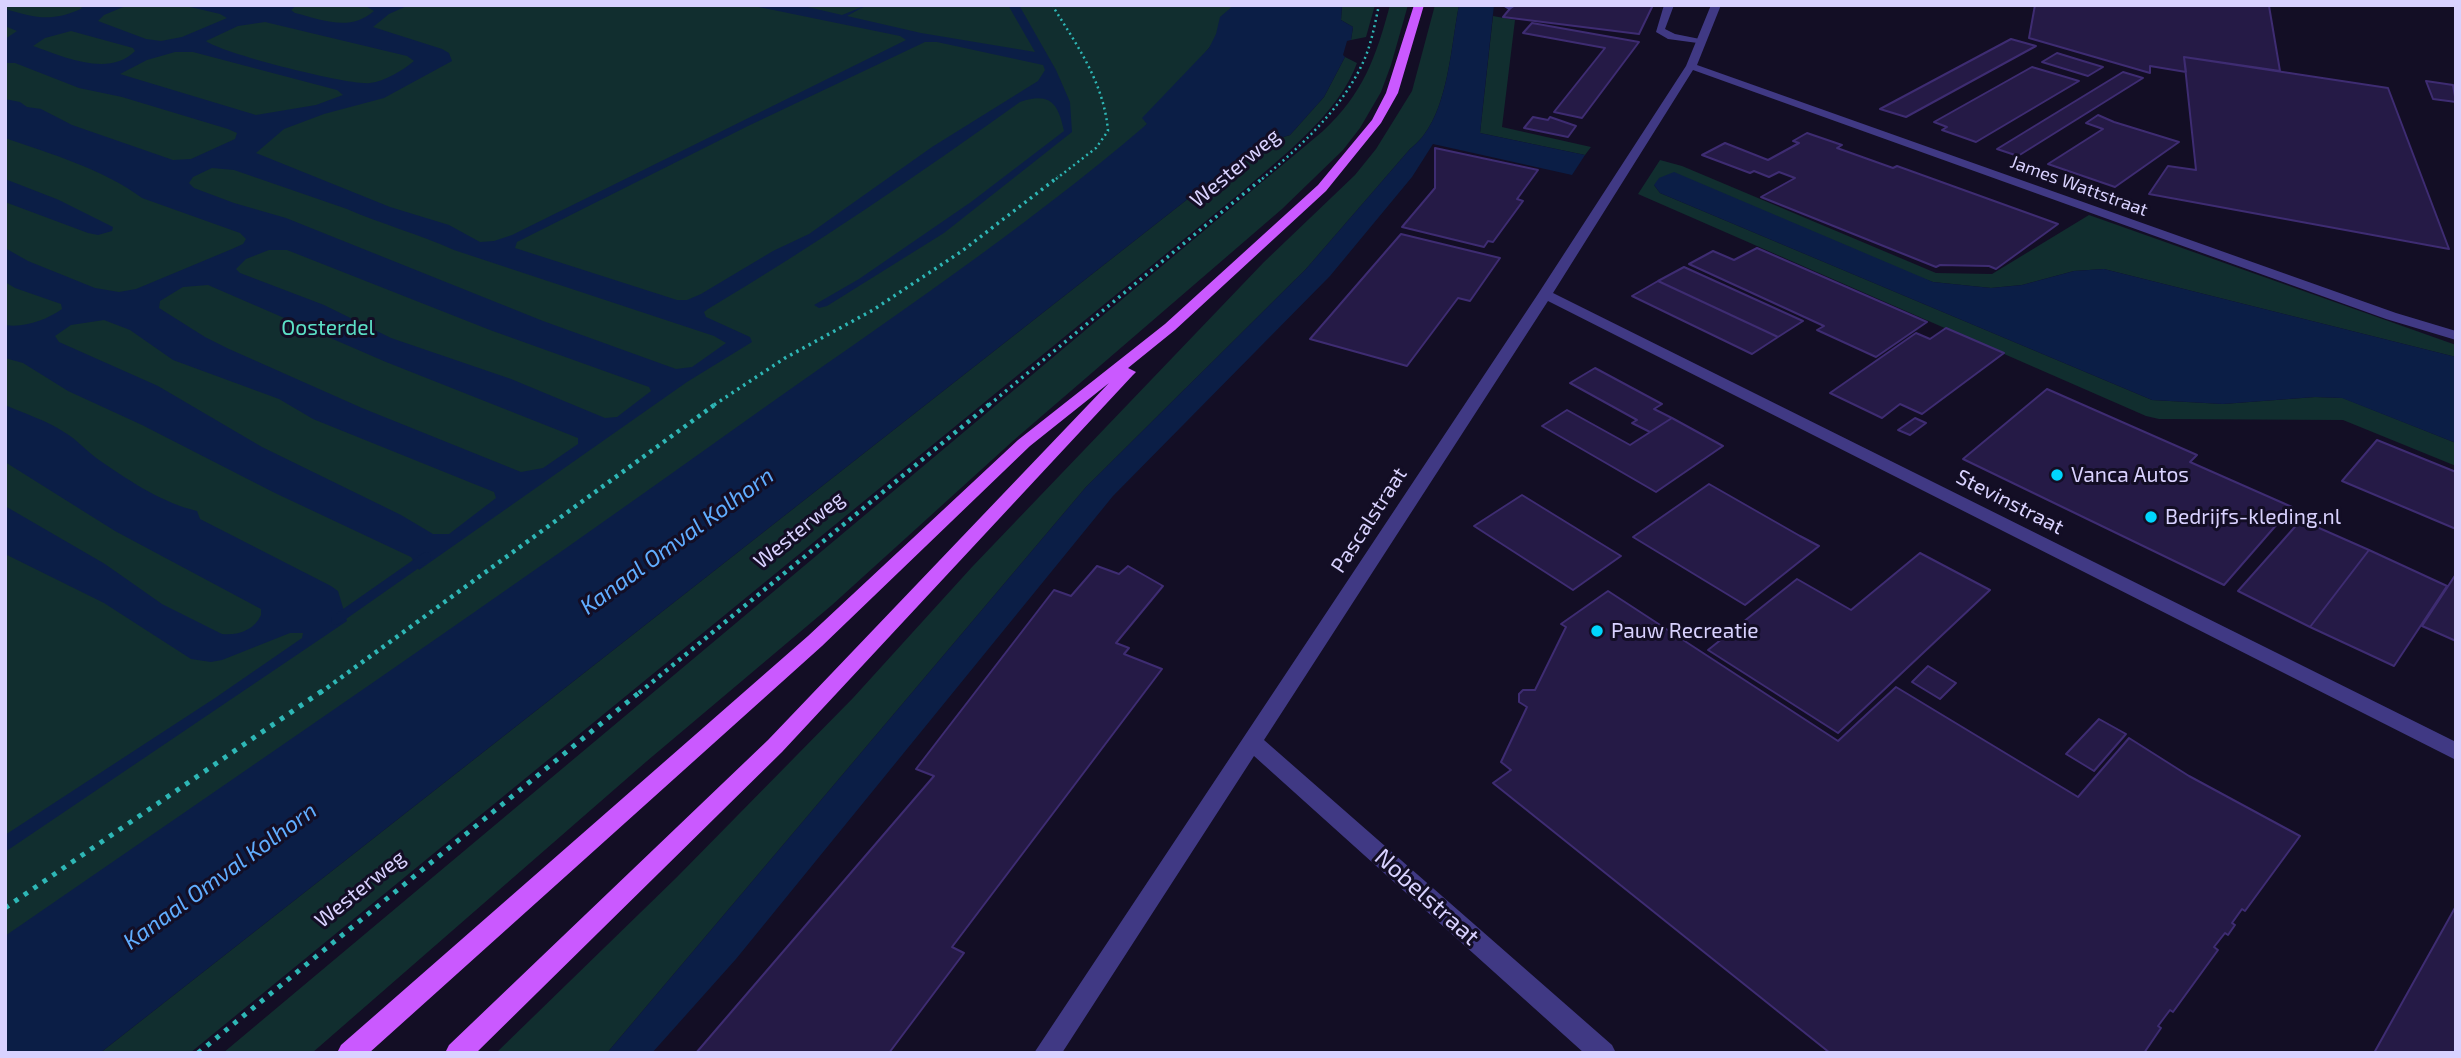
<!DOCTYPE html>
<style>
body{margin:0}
#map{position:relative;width:2461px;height:1058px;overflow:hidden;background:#130e25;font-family:"Exo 2",sans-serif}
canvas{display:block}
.frame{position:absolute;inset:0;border:7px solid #d9d2ff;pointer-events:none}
</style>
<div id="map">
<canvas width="2461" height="1058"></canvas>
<div class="frame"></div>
</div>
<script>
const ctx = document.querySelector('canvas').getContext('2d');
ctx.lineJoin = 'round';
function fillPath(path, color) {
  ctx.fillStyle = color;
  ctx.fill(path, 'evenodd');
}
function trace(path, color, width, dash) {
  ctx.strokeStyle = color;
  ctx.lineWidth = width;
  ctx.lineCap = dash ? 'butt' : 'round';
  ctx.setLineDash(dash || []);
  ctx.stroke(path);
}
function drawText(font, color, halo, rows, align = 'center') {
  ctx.font = font + ' "Exo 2",sans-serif';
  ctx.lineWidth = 6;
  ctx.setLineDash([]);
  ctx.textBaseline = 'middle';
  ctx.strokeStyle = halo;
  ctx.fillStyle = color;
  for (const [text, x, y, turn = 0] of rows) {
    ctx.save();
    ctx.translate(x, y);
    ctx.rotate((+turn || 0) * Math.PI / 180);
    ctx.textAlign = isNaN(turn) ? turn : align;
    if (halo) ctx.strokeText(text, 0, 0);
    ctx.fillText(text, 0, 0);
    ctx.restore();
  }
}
fillPath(new Path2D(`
 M5,5H1244L1113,166L5,953Z
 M1342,5H1375L1366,37L1351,40L1353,27L1341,20Z
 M1390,5H1408L1391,65L1381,92L1360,128L1343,150L1282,209L1014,440L832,605L647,761L312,1053H223L1323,131C1363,94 1376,57 1390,5Z
 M1435,5H1459C1450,51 1448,121 1410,149L1306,269L1086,487L607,1053H496L677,877L853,698L972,567L1264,262L1355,175L1376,149L1412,91Z
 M1493,16L1515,20L1502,127L1591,147L1585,155L1480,133Z
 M1345,57L1357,63C1339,113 1284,155 1245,189L190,1053H100L1245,154L1263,143L1290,135L1324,97Z
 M1660,160L1682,166L1936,273L1992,274L2089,215L2456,345V357L2104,269L2074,271L2022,285L1991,288L1933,282L1654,185L1660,193L2152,400L2223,404L2315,397L2343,398L2456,443V466L2343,420L2159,419L2146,416L1638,194Z`), '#112e2f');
fillPath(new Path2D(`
 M83,5H128L104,15L98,21L146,39L161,41L182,37L227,18L220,14L182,5H297L291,10L295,13C323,20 350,32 374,11L364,5H409L389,14L373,27L442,49L449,53L452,61L384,98L324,114L284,129L256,153L390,207L449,225L480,242L494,241L512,235L906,40L900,36L749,5H799L842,15L867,5L847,16L921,33L1035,52L1008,5H1019L1056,70L1070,102L1072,132L944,233L827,306L819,308L814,305L859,279L971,202L1064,131C1058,103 1050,92 1020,102C918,175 815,245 708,309L704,312L706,317L750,337L752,342L687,382L419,570L411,557L275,493L142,425L68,391L23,363L5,358V325C25,328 46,320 62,309L61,304L15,288L5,282V248L28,261L95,288L119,292L136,289L232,249L243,244L246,239L240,233L142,198C103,169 51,154 5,138V99L20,102L27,107L41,109L72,125L173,160L191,159L235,139L237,133L228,129L122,97L79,88L15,63H5V39L17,31L5,26V9C36,18 51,22 81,9ZM265,22L407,56L414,61C402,71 385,81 370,83C350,86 221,53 206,41L238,26ZM71,31L133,48L135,51C109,78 62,56 33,46L45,38ZM925,42H937L1043,65L1045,70L1038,81L932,147L809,234L773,251L701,294L687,300H677L515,248L517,242L748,126ZM175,52H193L337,90L343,95L316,105L256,115L120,74L147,60ZM212,168L234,170L347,209C381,224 419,234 454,250L714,336L726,343L692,367L676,369L543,321L286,218L234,203L194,188L189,183L193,177ZM269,250H287L490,330L649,387L651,391L617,417L605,418L511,379L391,338L324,305L240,273L236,269L246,259ZM208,285L386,362L578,438V444L543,468L521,472L362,408L229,349L205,337L159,308L160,301L183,287ZM104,320L130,330L173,360L279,399L313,419L494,492L496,498L449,534H433L401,515L262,447L158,386L59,342L55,336L71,325Z
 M1234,5H1342L1341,20L1353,27L1351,40L1347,41L1343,55L1345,57L1324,97L1290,135L1263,143L1245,154L100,1053H5V936C255,764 505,593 751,417C885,322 1022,231 1147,124L1142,118L1209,48L1216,34L1220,17Z
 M1459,5H1494L1480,133L1585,155L1572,175L1433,144L1412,177L1330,276L1113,496L736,959L652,1053H607L1086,487L1306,269L1410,149C1448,121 1450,51 1459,5Z
 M1674,172L1933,282L1991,288L2022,285L2074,271L2104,269L2456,357V443L2342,398L2315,397L2223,404L2152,400L1660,193L1654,185L1659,178Z
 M5,179L59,200L113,227L112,231L98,235L88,233L5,202Z
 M5,405C25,414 46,420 64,432C78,440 88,453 102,462C131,482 163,503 197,511L200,519L331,586L338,591L347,621L5,852V835L215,698L302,638L303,633H290L222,660L211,662L191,659L104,603L5,554V506L105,564L162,604L222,634C237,636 255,630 261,615V609L115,531L5,462Z`), '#0b1e46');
trace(new Path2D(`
 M336,620L426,557`), '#0b1e46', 10);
const building = new Path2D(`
 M1513,5H1653L1639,34L1503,17Z
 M2035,5L2269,6L2280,71L2184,57L2186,72L2150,66V73L2029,38Z
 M1532,23L1639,42L1582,118L1554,112L1605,48L1523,33Z
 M2011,39L2036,46L1906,117L1880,109Z
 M2057,53L2083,61L2103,67L2088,76L2042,62Z
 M2184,57L2388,88L2449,249L2149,194L2168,166L2196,170Z
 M2032,67L2079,81L1976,142L1942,130L1947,127L1934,122Z
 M2123,72L2143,78L2018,156L1997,149Z
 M2426,81L2453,85L2456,102L2433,99Z
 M2098,115L2114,122L2179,142L2115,187L2048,164L2103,129L2086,123Z
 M1533,117L1548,120L1550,117L1576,126L1568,137L1524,128Z
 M1807,133L1842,145L1837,148L1893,168L1897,166L2058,224L1996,269L1989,266L1940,265L1936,267L1761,197L1795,178L1779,172L1769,177L1754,171L1750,173L1702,155L1725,143L1768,160L1799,143L1793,141Z
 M1435,148L1538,170L1517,199L1523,201L1493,242L1488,241L1484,247L1402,227L1435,188Z
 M1401,234L1500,258L1470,301L1458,298L1407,366L1310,339Z
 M1757,248L1927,322L1876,357L1817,330L1824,326L1689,264L1713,251L1734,260Z
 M1684,267L1803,321L1778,337L1658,281Z
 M1658,281L1778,337L1752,354L1632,296Z
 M1946,328L2004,353L1922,414L1900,404L1882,418L1830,393L1916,333L1930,339Z
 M1595,368L1662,404L1654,409L1672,418L1650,432L1632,423L1637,420L1570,383Z
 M2047,389L2197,455L2190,462L2292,507L2224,585L1963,459Z
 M1567,410L1630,445L1672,418L1723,446L1656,492L1542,426Z
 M1915,418L1926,423L1910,435L1898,430Z
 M2377,440L2456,472V529L2342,481Z
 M1709,484L1800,536L1819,546L1745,605L1633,537Z
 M1522,495L1621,556L1573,590L1474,526Z
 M2301,520L2369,550L2310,627L2238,591Z
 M2369,550L2447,586L2394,666L2310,627Z
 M1920,553L1990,590L1838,733L1708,650L1797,579L1851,610Z
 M1097,566L1119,574L1128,566L1163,586L1116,643L1129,648L1124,654L1162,669L952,947L964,953L889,1053H696L934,776L916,769L1054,590L1071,596Z
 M2456,574V641L2422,626Z
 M1608,591L1838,741L1896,687L2078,797L2129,738L2189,776L2300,836L2245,911L2242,909L2232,923L2235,925L2228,935L2225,933L2214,947L2218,950L2173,1012L2170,1010L2158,1026L2161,1028L2144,1053H1830L1493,783L1511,770L1501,762L1527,707L1519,702V694L1523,690H1535L1566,627L1561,624Z
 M1928,666L1956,683L1940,699L1912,682Z
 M2099,719L2126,734L2094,771L2066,754Z
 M2456,906V1053H2374Z`);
fillPath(building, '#251a46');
trace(building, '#3e2c72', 2);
trace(new Path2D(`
 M1052,5C1077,45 1104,83 1108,131L1096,148L1056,179
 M1262,179C1302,145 1344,107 1365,58C1372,41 1375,23 1379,5`), '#2eb7b6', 2.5, [2, 3.5]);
trace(new Path2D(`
 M714,405L785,358L873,310L962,251L1058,177
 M989,405L1264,177`), '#2eb7b6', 3.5, [2.5, 4.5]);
trace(new Path2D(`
 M320,693L717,403
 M639,693L991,403`), '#2eb7b6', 4.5, [3.5, 5]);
trace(new Path2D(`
 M5,908L322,691
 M198,1053L641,691`), '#2eb7b6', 5, [4.5, 7]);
fillPath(new Path2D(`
 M1501,5H1513L1514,7L1509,10Z
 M1664,5H1674L1665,29L1675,34L1705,40V44L1668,39L1656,32Z`), '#403984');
fillPath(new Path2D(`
 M1711,5H1721L1697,65L2396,313L2456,331V340L2386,319L1693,70L1553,293L2456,742V760L1548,301L1264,740L1612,1045L1616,1053H1584L1254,756L1062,1053H1034L1538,294L1686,66Z`), '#403984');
fillPath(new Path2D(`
 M1414,5H1424L1398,93L1381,123L1326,191L1175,330L1128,368L1136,372L1133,375L782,752L476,1053H445L449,1045L768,740L1109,383L1030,446L822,646L369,1053H337L341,1045L808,636L1018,440L1165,324L1318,185L1372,120L1386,93Z`), '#ca59ff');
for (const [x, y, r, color] of [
 [2057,475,7,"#00d6fd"],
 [2151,517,7,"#00d6fd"],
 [1597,631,7,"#00d6fd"]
]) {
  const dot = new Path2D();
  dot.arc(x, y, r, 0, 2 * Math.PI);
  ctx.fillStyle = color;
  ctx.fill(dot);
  trace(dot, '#130e25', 2.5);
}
drawText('18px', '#d9d2ff', '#130e25', [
 ["James Wattstraat",2079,186,20]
]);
drawText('21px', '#d9d2ff', '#130e25', [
 ["Westerweg",1235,168,-40],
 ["Stevinstraat",2010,502,27],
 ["Pascalstraat",1369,520,-57],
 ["Westerweg",799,530,-39],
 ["Westerweg",360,889,-39]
]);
drawText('21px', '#5ce0c6', '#130e25', [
 ["Oosterdel",328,328]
]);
drawText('21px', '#d9d2ff', '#130e25', [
 ["Vanca Autos",2071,475],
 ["Bedrijfs-kleding.nl",2165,517],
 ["Pauw Recreatie",1611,631]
], 'left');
drawText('italic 23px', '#60adff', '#130e25', [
 ["Kanaal Omval Kolhorn",677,541,-36],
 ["Kanaal Omval Kolhorn",220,876,-36]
]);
drawText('24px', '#d9d2ff', '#130e25', [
 ["Nobelstraat",1427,897,42]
]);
</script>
